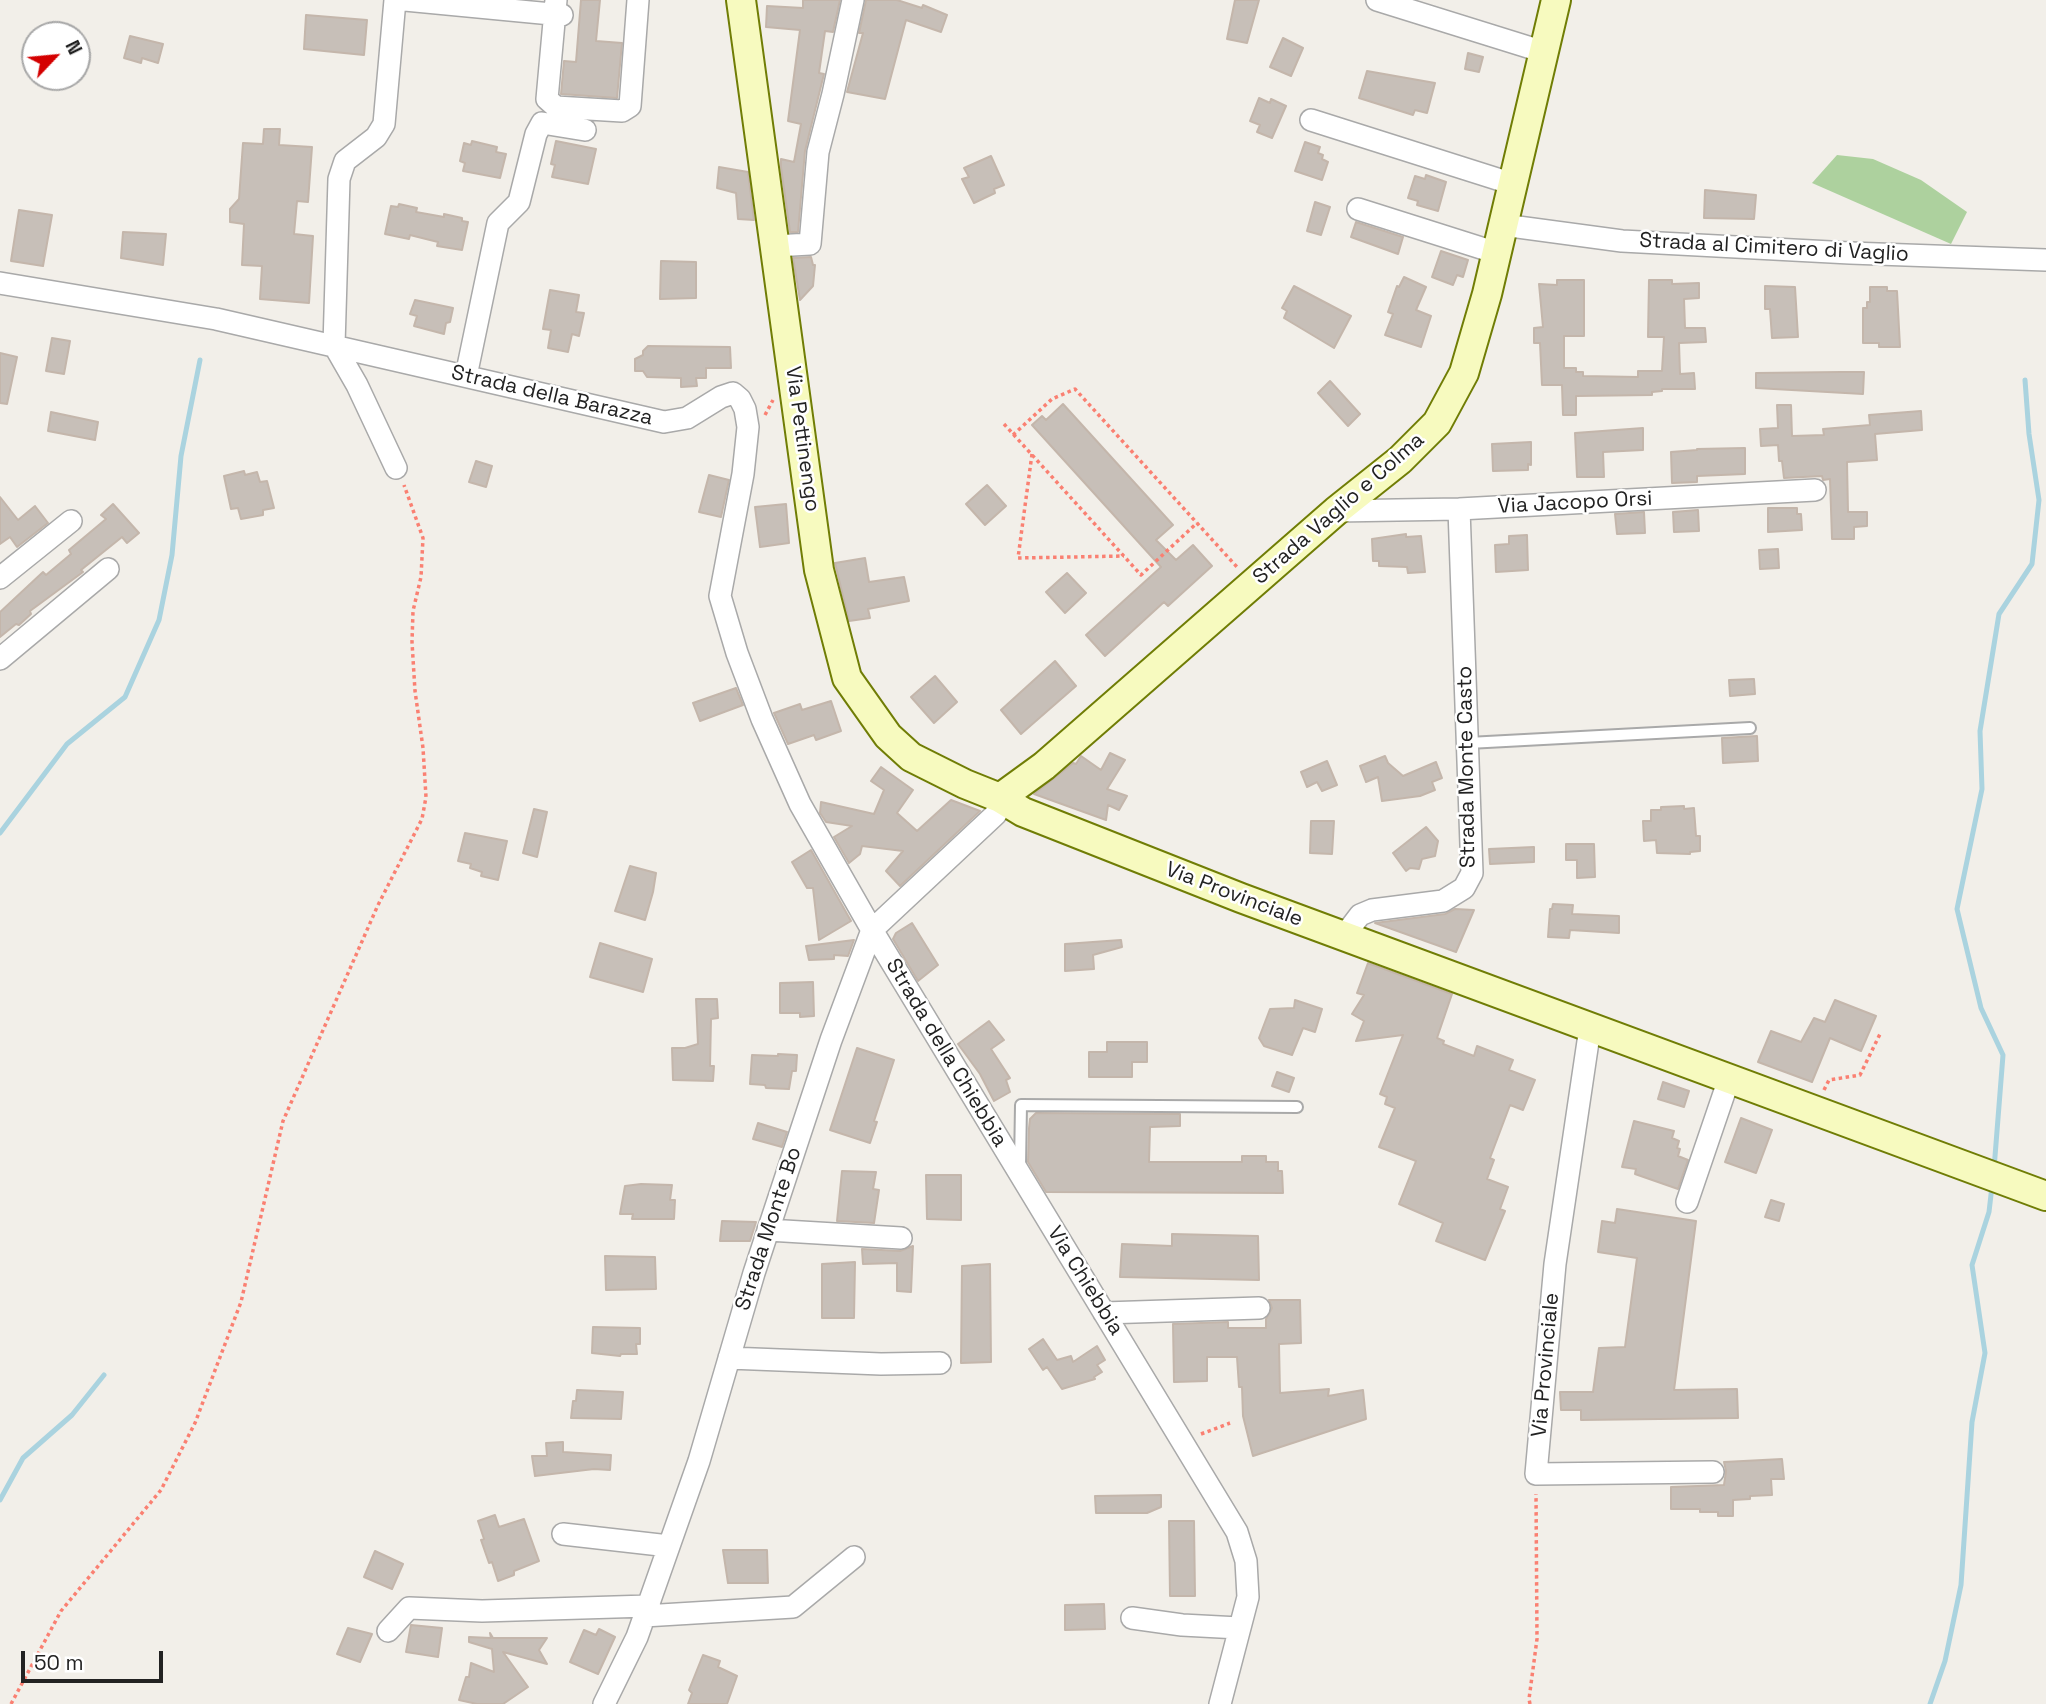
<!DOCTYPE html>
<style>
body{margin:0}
#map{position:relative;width:2046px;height:1704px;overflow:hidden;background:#f2efe9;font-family:"Space Grotesk",sans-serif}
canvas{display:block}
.north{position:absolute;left:21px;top:21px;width:70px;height:70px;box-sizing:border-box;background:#fff;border:2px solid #a7a7a7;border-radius:50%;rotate:64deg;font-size:19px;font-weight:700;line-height:28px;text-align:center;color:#222}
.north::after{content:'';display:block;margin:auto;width:24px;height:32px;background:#d40000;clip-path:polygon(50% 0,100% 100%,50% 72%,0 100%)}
.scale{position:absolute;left:21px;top:1651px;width:142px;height:32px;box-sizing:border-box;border:4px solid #222;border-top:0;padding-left:9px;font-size:21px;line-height:24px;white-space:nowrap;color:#222;-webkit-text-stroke:5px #fff;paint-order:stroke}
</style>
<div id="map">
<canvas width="2046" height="1704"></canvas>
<div class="north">N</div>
<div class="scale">50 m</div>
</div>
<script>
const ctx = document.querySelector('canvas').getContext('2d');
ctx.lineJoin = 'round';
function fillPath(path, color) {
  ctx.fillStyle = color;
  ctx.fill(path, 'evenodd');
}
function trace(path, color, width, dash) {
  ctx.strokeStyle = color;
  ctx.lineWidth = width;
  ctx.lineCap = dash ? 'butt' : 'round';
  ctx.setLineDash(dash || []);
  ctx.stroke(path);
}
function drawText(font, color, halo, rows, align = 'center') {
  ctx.font = font + ' "Space Grotesk",sans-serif';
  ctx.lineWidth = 5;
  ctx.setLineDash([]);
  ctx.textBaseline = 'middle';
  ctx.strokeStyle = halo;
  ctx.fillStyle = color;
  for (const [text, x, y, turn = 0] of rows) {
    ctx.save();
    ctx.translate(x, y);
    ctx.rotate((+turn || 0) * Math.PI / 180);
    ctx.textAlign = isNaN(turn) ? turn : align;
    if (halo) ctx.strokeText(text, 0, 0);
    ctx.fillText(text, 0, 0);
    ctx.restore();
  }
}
fillPath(new Path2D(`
 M1837,155L1873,159L1921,180L1967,212L1951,244L1812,183Z`), '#add19e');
trace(new Path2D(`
 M0,833L67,744L125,697L159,620L172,555L181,456L200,360
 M1994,1169L2003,1055L1981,1008L1957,909L1982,789L1980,731L1999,614L2032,564L2039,500L2029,434L2025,380
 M0,1500L23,1458L72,1415L104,1375
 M1930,1704L1945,1661L1961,1585L1972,1422L1985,1353L1972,1265L1989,1212L1992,1186`), '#aad3df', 5);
const building = new Path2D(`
 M581,0H600L596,41L622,43L617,98L561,94L564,61L576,62Z
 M803,0H840L833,32L825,31L819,73L824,74L805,151L798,232H790L781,167V159L794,162L801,124L788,121L800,30L766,27L767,6L803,8Z
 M866,0H897L922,8L923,5L947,15L941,32L906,20L885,99L847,92L863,33H859Z
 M1235,0H1259L1247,43L1227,39Z
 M306,15L367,20L364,55L304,49Z
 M130,36L163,44L158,63L142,58L141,63L124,58Z
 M1283,38L1303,48L1291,76L1270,67Z
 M1468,53L1483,57L1479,72L1465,69Z
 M1367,71L1435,83L1427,113L1415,110L1413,115L1359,98Z
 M1259,98L1270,103L1271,99L1286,106L1272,138L1257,132L1260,125L1250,121Z
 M264,129H280L279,145L312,147L308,202L297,201L294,234L313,236L309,303L260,299L262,266L242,265L244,224L230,222V209L239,199L243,143L263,144Z
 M472,141L497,147L496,152L506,154L500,178L463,171L465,163L460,161L464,143L471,145Z
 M556,141L596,149L588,184L552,177L555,165L551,164Z
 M1305,142L1320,147L1318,153L1323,155L1322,159L1328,162L1322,180L1295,171Z
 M991,156L1004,185L994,189L995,193L974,203L962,179L969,177L964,168Z
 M719,167L748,172L754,220L738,219L736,193L717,188Z
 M1426,175L1446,182L1438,211L1417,205L1418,201L1408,198L1415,176L1425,179Z
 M1705,190L1756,195L1754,219L1704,218Z
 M1315,202L1330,207L1321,235L1307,231Z
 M399,204L417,208L416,212L444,217V214L462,218V221L468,222L462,250L437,246L438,242L410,235L409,239L385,234L391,206L398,207Z
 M19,210L52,215L43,266L11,261Z
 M1356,222L1403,237L1398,254L1351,237Z
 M123,232L166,234L163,265L121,258Z
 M1441,251L1468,260L1463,277L1457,275L1453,285L1432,277Z
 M811,257L813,265H815L813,286L800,300L793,258Z
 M661,261L696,262V298L660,299Z
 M1404,277L1426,287L1416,310L1431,316L1421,347L1385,335L1393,314L1388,312L1397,286L1399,287Z
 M1557,280H1584V336H1564V368H1576V372H1583V376L1638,377V371H1662L1664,337H1648L1649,280H1672V284L1699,283V298L1684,299L1685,328H1705L1706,342L1679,343L1680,374L1694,373L1695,389H1662V391L1652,392V395L1576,396V415H1563L1562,385H1542L1540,343H1534V328L1543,327L1539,284L1557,285Z
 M1294,286L1351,316L1334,348L1284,318L1287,311L1282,308Z
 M1765,286L1795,287L1798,337L1772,338L1770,309H1765Z
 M1870,287H1887V291H1897L1900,347H1879V343H1863V308H1867V302H1870Z
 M550,290L579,295L576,312L584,313L579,336L572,334L568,352L548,348L551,330L543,329Z
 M415,300L453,308L450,322L446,323L444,334L414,326L417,316L410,314Z
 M52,338L70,341L64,374L46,371Z
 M648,346L730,347L731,368H706V378H696L697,386L681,387V378L647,377L643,371H635V359L643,355V351Z
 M0,353L17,357L7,404L0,403Z
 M1841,372H1864L1863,394L1756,388V373Z
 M1330,381L1360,414L1348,426L1318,393Z
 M1063,404L1173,525L1156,540L1176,560L1193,545L1212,566L1168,606L1164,602L1105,656L1086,635L1161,567L1032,425L1042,416L1046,420Z
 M1777,405H1791L1792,436L1824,435L1823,429L1870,425L1869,415L1921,411L1922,430L1875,434L1877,460L1847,462L1848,512H1867V526L1854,527V539H1832L1830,479L1823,480L1822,476L1784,478L1782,461H1779L1778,445L1761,446L1760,429L1778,428Z
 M51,412L98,422L95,440L48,431Z
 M1643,428V450L1603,452L1604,477H1577L1575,433Z
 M1531,442V465L1528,464V470L1493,471L1492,444Z
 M1745,448V474L1697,476V482L1672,483L1671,452L1697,450V449Z
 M476,461L492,466L486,487L469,482Z
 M244,471L245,475L257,472L260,482L267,481L274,508L263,510V515L241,519L238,508L231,509L224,476Z
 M709,475L729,480L721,517L699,512Z
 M987,485L1006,506L985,525L966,504Z
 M0,497L18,520L35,506L48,523L17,547L10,537L0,544Z
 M113,504L139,533L127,543L122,537L81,570L83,572L30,611L31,614L19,625L16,624L0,637V612L43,572L46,575L71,554L69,550L106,519L101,515Z
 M786,504L789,543L760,547L755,507Z
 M1768,508H1797V514H1801L1802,530L1768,532Z
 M1698,510L1699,531L1674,532L1673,512Z
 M1644,512L1645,533L1617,534L1615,514Z
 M1406,534V537L1421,536L1425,572L1408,573L1407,567L1379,566V561H1373L1372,539Z
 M1527,535L1528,570L1496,572L1495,545L1509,544V536Z
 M1778,549L1779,568L1760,569L1759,550Z
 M865,558L869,582L904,577L909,601L868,609L870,618L849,621L835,563Z
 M1067,573L1086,593L1065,613L1046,592Z
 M1055,661L1076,686L1021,734L1001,710Z
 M935,676L957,702L934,723L911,697Z
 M1754,679L1755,694L1730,696L1729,680Z
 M736,688L743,705L700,721L693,703Z
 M831,701L841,731L816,740L814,735L788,744L774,713L800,704L802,710Z
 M1757,736L1758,761L1723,763L1722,738Z
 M1110,753L1125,760L1107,789L1127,796L1119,810L1108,805L1106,820L1034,794L1073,763L1076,764L1081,756L1101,770Z
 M1385,756L1388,763L1403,776L1436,762L1442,778L1432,782L1435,790L1420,796L1382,801L1378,777L1366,782L1360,766Z
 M1327,761L1337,785L1322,791L1317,782L1307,787L1301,772Z
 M881,767L913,790L897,813L917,831L951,800L980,811L900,886L886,871L903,851L862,846L860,854L849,863L834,837L852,826L826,822L820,813L821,802L874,814L884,790L871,781Z
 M1684,806V809L1694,808L1696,836H1700V851L1690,852V854L1657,853L1656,840L1644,841L1643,821H1651V810H1661V807Z
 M534,809L547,812L537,857L523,853Z
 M1311,821H1334L1332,854L1310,853Z
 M1426,827L1438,841L1435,856L1422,859L1419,869L1410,868L1406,871L1393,853Z
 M465,833L507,841L498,880L481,876L482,872L470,868L471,864L458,861Z
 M1566,844H1594L1595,877L1577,878V860H1566Z
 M1534,847V862L1490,864L1489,849Z
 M811,850L851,921L819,940L813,888H807L792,862Z
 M630,866L656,873L653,892L645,920L615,911Z
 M1553,904L1573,905L1572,914L1619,916V933L1570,930L1569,938L1548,937L1550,909H1552Z
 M1455,909L1474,910L1456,952L1375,923L1445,914Z
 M912,923L938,965L918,981L893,939L896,933Z
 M854,940L848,956L834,955V959L809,960L806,946Z
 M1121,940L1122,947L1093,955L1094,969L1065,971V944Z
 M600,943L652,959L643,992L590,977Z
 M1368,963L1452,994L1437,1038L1444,1041L1443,1044L1474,1056L1477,1046L1513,1060L1509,1070L1535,1080L1523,1110L1510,1105L1490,1158L1494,1160L1487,1179L1508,1187L1500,1209L1505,1211L1485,1260L1436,1241L1443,1223L1399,1204L1416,1161L1379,1147L1395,1108L1385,1104L1387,1097L1380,1094L1403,1035L1356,1041L1364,1021L1352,1014L1364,995L1357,993Z
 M813,982L814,1016L800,1017V1013H780V983Z
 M696,999H717L718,1018L711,1019L710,1066H714L713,1081L673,1080L672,1048H685L698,1044Z
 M1295,1000L1322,1009L1315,1032L1303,1028L1292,1055L1264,1046L1259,1038L1270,1009L1294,1008Z
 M1835,1000L1876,1016L1861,1051L1830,1038L1812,1082L1758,1062L1771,1031L1801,1042L1814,1018L1825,1022Z
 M989,1021L1004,1040L991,1049L1010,1078L1006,1080L1010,1092L994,1101L980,1074L958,1044Z
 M1107,1042H1147V1062H1132V1077H1089V1052H1107Z
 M857,1048L894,1060L874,1121L877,1122L870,1143L830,1130Z
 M778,1054L797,1055L796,1071H792L789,1089L766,1088L765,1085L750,1084L752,1055L778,1056Z
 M1277,1072L1294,1078L1289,1092L1272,1086Z
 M1663,1082L1689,1091L1684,1107L1658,1099Z
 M1036,1113L1180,1114V1126L1150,1127L1149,1162H1242V1156H1266V1162H1278V1171H1282L1283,1193L1046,1192L1028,1162L1029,1128L1030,1119Z
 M1741,1118L1772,1130L1756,1173L1725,1162Z
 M1634,1121L1674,1131L1672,1138L1679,1141L1677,1148L1680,1149L1678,1156L1688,1160L1678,1189L1635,1174L1636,1169L1622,1167Z
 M758,1123L787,1132L782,1147L753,1139Z
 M842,1171L876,1172L873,1189L879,1190L874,1223L837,1221Z
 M926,1175H961V1220L927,1219Z
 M641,1184L672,1185L670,1200H675L674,1219H632L633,1214H620L625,1186Z
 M1771,1200L1784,1204L1779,1221L1765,1217Z
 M1617,1209L1696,1221L1674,1390L1737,1389L1738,1418L1581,1420V1410H1561L1560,1392H1593L1599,1348L1625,1347L1637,1258L1598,1252L1602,1221L1615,1223Z
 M722,1221L756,1222L750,1241H720Z
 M1172,1234L1258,1236L1259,1280L1120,1277L1122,1244L1172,1246Z
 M913,1246L911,1292L897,1291V1263L863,1264L862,1249L900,1251Z
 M605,1256L655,1257L656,1289L606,1290Z
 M855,1262L854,1318H822V1264Z
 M990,1264L991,1362L961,1363L962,1266Z
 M1269,1300H1300L1301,1343L1279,1344L1280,1393L1329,1389L1328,1396L1363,1390L1366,1419L1253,1456L1243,1416L1242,1387H1239L1237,1357H1207V1381L1174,1382L1173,1324L1228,1322V1328H1266V1319L1272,1308Z
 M593,1327L640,1328V1344H636L637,1354H621L620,1356L592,1353Z
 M1043,1339L1057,1360L1071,1356L1073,1362L1097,1346L1105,1360L1097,1365L1102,1372L1094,1377L1095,1379L1062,1389L1047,1367L1043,1370L1029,1349Z
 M577,1390L623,1392L621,1419L571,1418L573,1401H576Z
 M563,1442V1452L611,1455L610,1470L594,1469L535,1476L532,1456H547L546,1443Z
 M1782,1459L1784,1479H1771L1772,1495L1750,1496V1499L1733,1500V1516H1718V1512H1700V1509H1671V1487L1724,1485L1726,1471L1724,1462Z
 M1161,1495V1507L1147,1513H1096L1095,1496Z
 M495,1515L499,1527L524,1519L539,1561L514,1571V1575L498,1581L492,1562L489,1563L481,1540L484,1539L478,1521Z
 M1169,1521H1194L1195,1596H1170Z
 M723,1550H767L768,1583H728Z
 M375,1551L403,1564L392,1589L364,1577Z
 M1104,1604L1105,1629L1065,1630V1605Z
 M411,1625L442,1628L438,1657L406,1652Z
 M348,1628L372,1634L360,1662L337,1654Z
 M599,1629L615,1637L598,1674L570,1662L584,1630L596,1635Z
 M490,1633L493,1638H547L539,1650L547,1664L503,1652L528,1687L503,1704H477L459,1700L466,1677H469L471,1663L494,1672L492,1649L469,1642V1637L491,1638Z
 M703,1655L720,1661L718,1667L737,1676L727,1704H688L692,1693L689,1690Z`);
fillPath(building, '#c7bfb8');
trace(building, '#c4b6ab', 2);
const lane = new Path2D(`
 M1468,743L1750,728
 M1020,1166L1021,1105L1297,1107`);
const street = new Path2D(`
 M405,0L562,15
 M556,0L547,99L556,107L622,111L630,106L638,0
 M1377,0L1544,52
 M1311,120L1513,184
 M1358,209L1497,253
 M1503,225L1622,241L1850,253L2046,260
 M775,246L810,244L818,152L833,94L853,0
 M0,283L216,319L664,422L687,418L721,397L733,393L740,399L745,409L748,427L743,474L720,596L737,653L762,719L800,804L872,930L1237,1532L1246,1561L1248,1597L1220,1704
 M334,345L339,179L345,161L376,137L384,124L395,0
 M334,345L357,385L396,468
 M466,376L498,223L519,202L536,134L542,123L585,130
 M1336,511L1459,509L1815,490
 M0,578L71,521
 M0,659L108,569
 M1344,936L1360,915L1372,910L1443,901L1464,888L1472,873L1459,509
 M1590,1028L1555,1264L1536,1474L1713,1472
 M1687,1202L1729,1079
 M768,1230L901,1238
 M1104,1313L1259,1308
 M729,1358L881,1364L940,1363
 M563,1534L669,1546
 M644,1616L793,1607L854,1557
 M1132,1618L1182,1625L1239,1628
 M388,1631L409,1608L482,1611L648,1606
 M604,1704L637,1637L699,1461L754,1273L831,1040L872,930L996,814L1000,798`);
const secondary = new Path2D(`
 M741,0L819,570L847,678L888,736L911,757L965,784L1000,798L1023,812L1241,898L2046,1196
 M1000,798L1044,766L1336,511L1400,460L1437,423L1464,373L1487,294L1556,0`);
trace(lane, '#a9a9a9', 14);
trace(street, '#a9a9a9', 24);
trace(secondary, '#707d05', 32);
trace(new Path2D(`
 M765,415L773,400
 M1004,424L1141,575L1197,523
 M1013,435L1052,399L1075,389L1237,567
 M1032,454L1018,558L1124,556
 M1824,1090L1829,1080L1860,1075L1881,1032
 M1201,1434L1230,1423
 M11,1704L61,1611L161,1490L195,1423L241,1302L283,1121L378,905L422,819L426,797L423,748L415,691L412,642L413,611L421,577L423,538L404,485
 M1530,1704L1529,1699L1537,1639L1536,1494`), '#fa8072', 3.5, [3.5, 3.5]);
trace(lane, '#fff', 10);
trace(street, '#fff', 21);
trace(secondary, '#f7fabf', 28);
drawText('21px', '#222', '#fff', [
 ["Strada al Cimitero di Vaglio",1774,248,3],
 ["Strada della Barazza",552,396,13],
 ["Via Pettinengo",802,439,82],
 ["Via Jacopo Orsi",1575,503,-3],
 ["Strada Vaglio e Colma",1339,509,-41],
 ["Strada Monte Casto",1467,767,-91],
 ["Via Provinciale",1234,895,21],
 ["Strada della Chiebbia",946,1053,59],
 ["Strada Monte Bo",769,1229,-72],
 ["Via Chiebbia",1085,1281,58],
 ["Via Provinciale",1546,1365,-85]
]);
</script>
